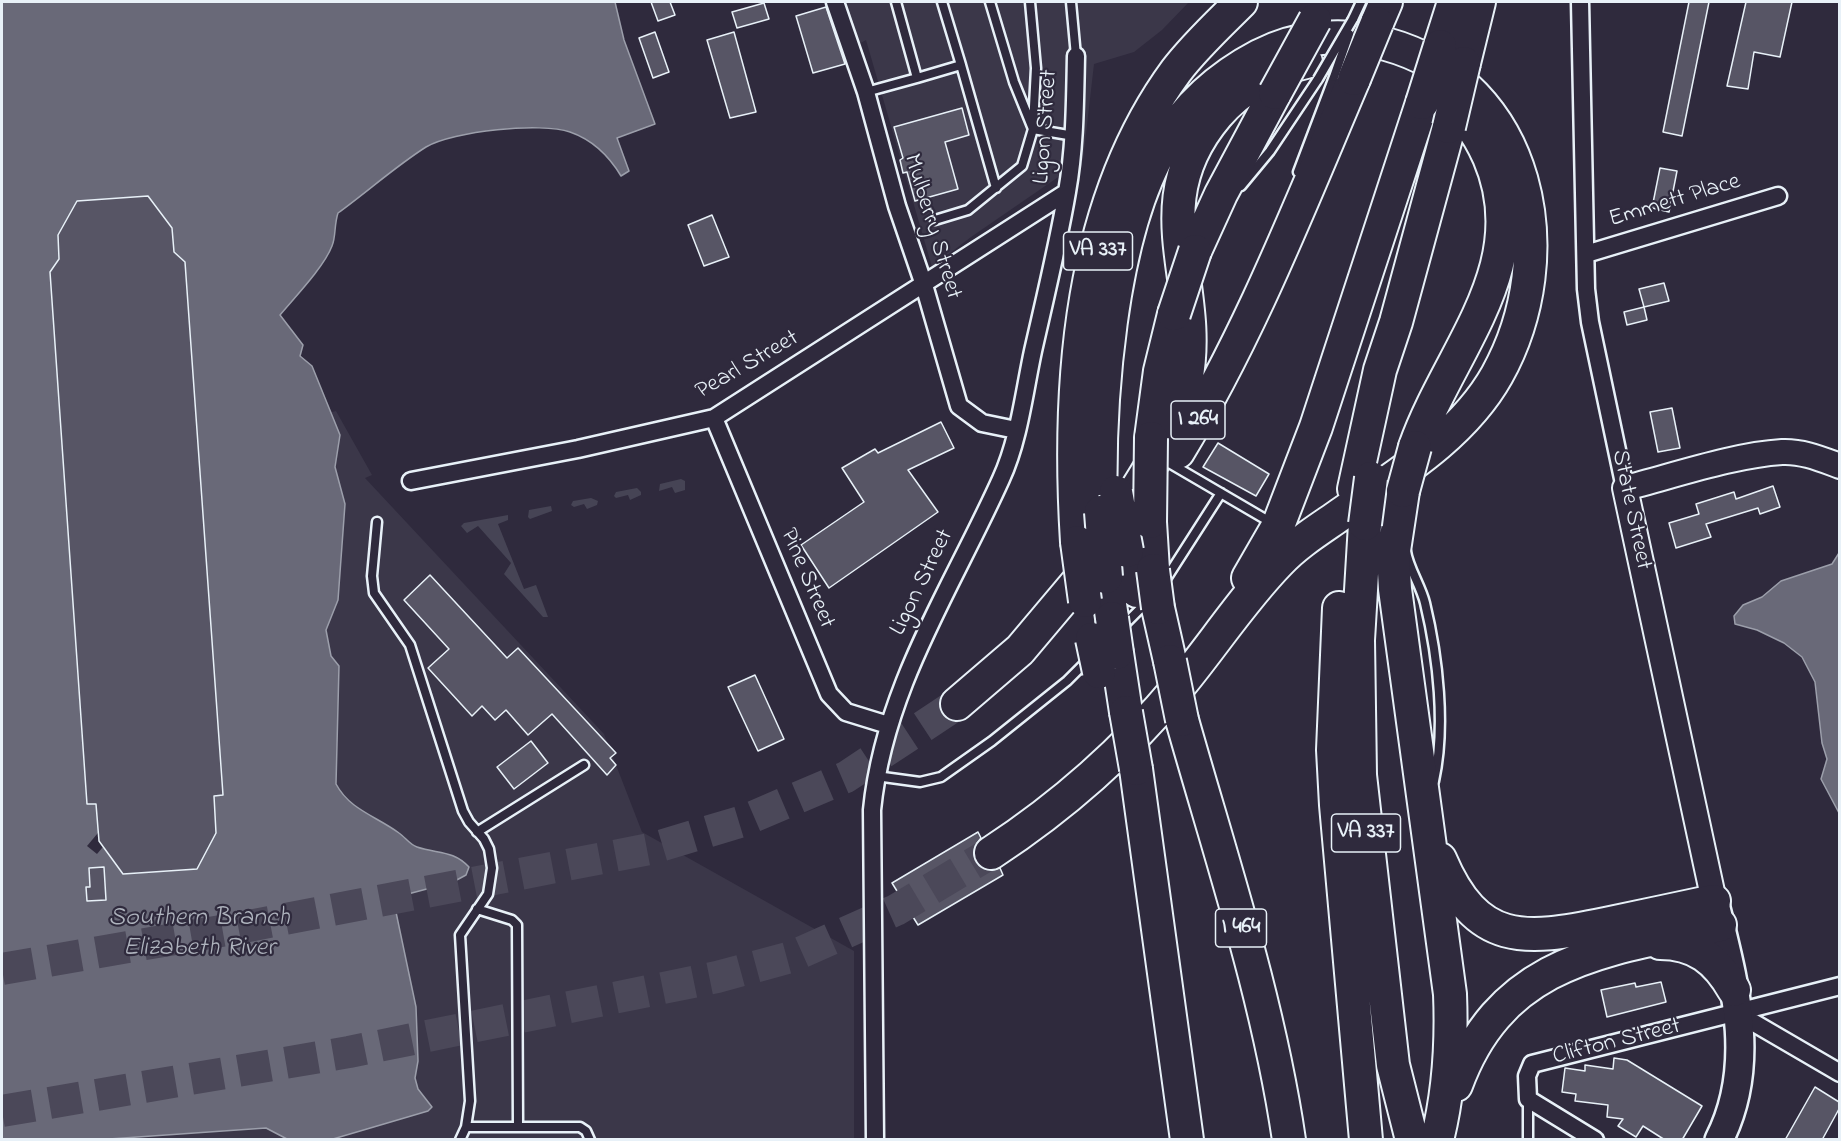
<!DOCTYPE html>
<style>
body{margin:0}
#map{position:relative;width:1841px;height:1141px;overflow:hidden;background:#2f2a3d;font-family:"Indie Flower",sans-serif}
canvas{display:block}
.frame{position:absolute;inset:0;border:3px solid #e8f1f8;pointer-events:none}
</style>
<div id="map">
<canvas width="1841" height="1141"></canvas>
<div class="frame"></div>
</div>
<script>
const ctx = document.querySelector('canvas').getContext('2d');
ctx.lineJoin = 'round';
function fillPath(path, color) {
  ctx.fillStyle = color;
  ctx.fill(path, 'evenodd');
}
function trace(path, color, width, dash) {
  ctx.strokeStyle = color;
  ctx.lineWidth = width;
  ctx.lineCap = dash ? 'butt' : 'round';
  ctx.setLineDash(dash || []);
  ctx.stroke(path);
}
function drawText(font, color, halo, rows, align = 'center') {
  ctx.font = font + ' "Indie Flower",sans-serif';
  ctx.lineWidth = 4.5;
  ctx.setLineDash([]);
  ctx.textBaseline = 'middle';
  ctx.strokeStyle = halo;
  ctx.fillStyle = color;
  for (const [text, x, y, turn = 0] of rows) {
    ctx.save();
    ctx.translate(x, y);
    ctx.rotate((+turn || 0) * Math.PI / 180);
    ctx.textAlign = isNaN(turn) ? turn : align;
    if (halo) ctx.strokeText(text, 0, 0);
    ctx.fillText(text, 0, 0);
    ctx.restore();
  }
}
fillPath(new Path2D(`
 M834,2H1189L1162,30L1134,52L1094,64L1083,160L971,237L932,267L866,40L848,50Z
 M336,411L372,475L365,478L604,734L642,832L854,951V1139L2,1140L317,416Z`), '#3b3749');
fillPath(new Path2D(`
 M681,479L685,481V490L675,493L672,487L659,491L660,484Z
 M637,488L641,492V495L630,500L628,495L616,498L614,496L616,492Z
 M591,498L598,501L597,505L587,509L584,504L574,507L571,505L573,501Z
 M551,506L552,511L530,519L528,517L529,510Z
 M508,515V520L498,524L524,589L536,585L548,617H543L504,574L511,563L478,526L467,533L461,526L464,523Z`), '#464455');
const water = new Path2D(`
 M2,2H615L624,40L655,124L617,138L629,171L621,176C609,156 593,140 570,132C541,122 453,131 426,147C396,166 367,192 338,213C334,225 336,237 332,246C324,267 295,297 280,315L303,345L300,356L312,366L340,435L335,467L345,504L338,600L326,630L331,656L339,666L336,784C350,810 376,816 399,833C405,837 410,845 417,847C438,854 453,850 469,867L466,875L453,882L393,898L416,1007L418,1061L415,1078L418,1089L432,1107L428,1111L333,1139H287L266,1128L109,1139L2,1140Z
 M1839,553V813L1821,779L1827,759L1822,743L1815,682L1802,657L1784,643L1757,630L1735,624L1734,616L1743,605L1762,597L1781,581L1832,564Z`);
fillPath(water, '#696978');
trace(water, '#9c9fab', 1.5);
fillPath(new Path2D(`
 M108,821L118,829L97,854L87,846Z`), '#2f2a3d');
const building = new Path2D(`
 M651,2H670L675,15L658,21Z
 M1689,2H1709L1682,136L1663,132Z
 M1746,2H1792L1780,57L1754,52L1748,89L1727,86Z
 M764,3L769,19L737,28L732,12Z
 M826,7L845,64L813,73L796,16Z
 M655,32L669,72L653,78L639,38Z
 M734,32L756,112L730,118L707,40Z
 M962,108L969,135L945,142L958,189L915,201L907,172L903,173L900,160L903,158L894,127Z
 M1660,168L1677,171L1669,212L1652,208Z
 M148,196L172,228L174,252L185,262L223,795L214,796L216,833L197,869L123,874L99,841L96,804H87L50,272L59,259L58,235L77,201Z
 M712,215L729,257L704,266L688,225Z
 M1664,283L1669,301L1644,307L1639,289Z
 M1644,307L1647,320L1627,325L1624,312Z
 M1672,408L1680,448L1658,452L1650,412Z
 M941,422L954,448L908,470L938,512L829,588L801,545L864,502L842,468L875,449L878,453Z
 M1218,443L1269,474L1256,496L1203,467Z
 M1773,486L1780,507L1760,514L1758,508L1706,524L1711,537L1676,548L1669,523L1699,514L1696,504L1734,492L1736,499Z
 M430,575L507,658L518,648L616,753L610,758L616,765L607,775L552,714L528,735L506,710L495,720L482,706L472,716L428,668L449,649L404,600Z
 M755,675L784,739L758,751L728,687Z
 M531,741L548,763L514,789L497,767Z
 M978,832L981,838L975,846L973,854L976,863L984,869L1000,868L1003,875L918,925L892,883Z
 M104,867L106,900L87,901L86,887H90L89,868Z
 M1661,982L1666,1002L1607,1017L1601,990L1635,983L1636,987Z
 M1614,1058L1627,1060L1702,1106L1682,1140H1665L1643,1126L1636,1137L1618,1126L1623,1119L1607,1117L1608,1105L1575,1101L1576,1094L1562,1092L1565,1068L1585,1071V1065L1613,1069Z
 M1815,1087L1839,1102V1109L1822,1140H1785Z`);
fillPath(building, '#575565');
trace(building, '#e8f1f8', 1.5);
trace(new Path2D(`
 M2,969L238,928L650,849L743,821L846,777L957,704
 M2,1111L349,1052L717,977L791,957L896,910L991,853`), '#4b4859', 32, [32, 16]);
const lane = new Path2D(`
 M896,2L917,78L961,65L996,188
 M942,2L961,65
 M990,2L1014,82L1033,129
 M1030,2L1036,68L1033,126
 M1071,2L1076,56
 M1353,19L1361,2
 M866,92L917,78
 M1298,172L1334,77
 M1241,186L1270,151L1318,79
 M935,220L968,210L1022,166L1033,129L1074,136
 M1171,464L1272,523
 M377,522L372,576L374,593L410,645L463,811L469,822L484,839L489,849L492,868L488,894L460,935L470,1101L466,1127L460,1140
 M1406,551C1408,567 1421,586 1425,603C1438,657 1446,727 1434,781
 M1164,582L1221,493
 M1121,628L1150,599
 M876,776L920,782L941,777L992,741L1067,681L1088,660
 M477,832L584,765
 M477,909L512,920L517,925L518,1126
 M466,1127H580L586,1131L590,1140
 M1528,1140V1099`);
const street = new Path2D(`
 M835,2L866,92L897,206L924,285L959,406L982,423L1016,430
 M1580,2L1586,289L1590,322L1625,488
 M1586,254L1778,196
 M714,418L829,694L846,712L888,725
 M411,481L578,449L714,418L1067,192
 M1737,1013L1840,1073
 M875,1140L872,810C884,688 952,588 1001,479C1019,440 1024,393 1033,351C1045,298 1058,245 1067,192C1075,147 1075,102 1076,56
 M1595,1140L1528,1099L1527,1076L1532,1064L1840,986`);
const secondary = new Path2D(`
 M1714,901L1625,488C1673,476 1733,455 1782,452C1802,451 1821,459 1840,466`);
const primary = new Path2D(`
 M1715,904C1734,982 1758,1064 1719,1140`);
const highway = new Path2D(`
 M1377,23L1386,2
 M1440,46L1454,2
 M1464,63L1479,2
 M1195,251L1221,194L1275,93
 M1151,438L1160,371L1174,314
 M1415,447C1449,350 1536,266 1489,157C1478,132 1459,105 1436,90
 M1178,452C1250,334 1300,205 1354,79
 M1354,489L1380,370L1396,322L1449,127
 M1403,491L1393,557L1395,589L1450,994C1452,1043 1449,1092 1437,1140
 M1150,522L1153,570
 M1365,524L1358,640L1360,775L1393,1065L1412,1140
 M1111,530C1139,483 1176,436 1186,381C1205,282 1140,206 1217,115C1239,89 1273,69 1306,62
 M1077,542C1067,384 1079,203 1176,71C1195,46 1219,24 1241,2
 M1127,551L1137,591
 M1106,577L1112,618
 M1248,578L1278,526L1316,427L1422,103
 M1158,608L1170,661
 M1339,608L1333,750L1336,805L1366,1140
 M1117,653L1126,712
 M957,704L1020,650L1095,561
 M1182,720C1221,858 1268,997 1289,1140
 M1136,769L1187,1140
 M991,853C1063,806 1125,751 1180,685C1214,644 1242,600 1279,562C1295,545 1315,532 1334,519C1392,478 1461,439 1497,375C1564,255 1532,84 1386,44C1344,32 1298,36 1259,56C1219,77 1187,106 1164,144C1109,236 1098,406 1101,512
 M1440,859C1477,946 1523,941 1606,924C1642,916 1678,909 1714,901
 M1660,943C1696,943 1717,960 1734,990
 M1456,1085C1502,959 1605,950 1720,925`);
trace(lane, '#e8f1f8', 13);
trace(street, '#e8f1f8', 21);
trace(secondary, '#e8f1f8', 28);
trace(primary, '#e8f1f8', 32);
trace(highway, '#e8f1f8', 36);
trace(lane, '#2f2a3d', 8);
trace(street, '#2f2a3d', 16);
trace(secondary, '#2f2a3d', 24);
trace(primary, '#2f2a3d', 27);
trace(highway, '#2f2a3d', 32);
const laneBridge = new Path2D(`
 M1334,77L1349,34
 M1318,79L1353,19`);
const highwayBridge = new Path2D(`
 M1354,79L1377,23
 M1275,93L1315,20
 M1422,103L1440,46
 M1449,127L1464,63
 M1174,314L1195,251
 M1403,491L1415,447
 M1116,492L1127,551
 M1101,512L1106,577
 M1150,522L1151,438
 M1365,524L1371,478
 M1077,542L1085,601
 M1153,570L1158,608
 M1112,618L1117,653
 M1092,639L1099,672
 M1170,661L1182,720
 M1126,712L1136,769`);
trace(laneBridge, '#e8f1f8', 13, []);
trace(highwayBridge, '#e8f1f8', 36, []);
trace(laneBridge, '#2f2a3d', 8);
trace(highwayBridge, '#2f2a3d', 32);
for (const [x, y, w] of [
 [1098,251,69],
 [1198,420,54],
 [1366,833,69],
 [1241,928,51]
]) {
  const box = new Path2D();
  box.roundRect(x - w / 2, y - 19, w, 38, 4.5);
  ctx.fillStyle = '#2f2a3d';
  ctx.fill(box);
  trace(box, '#e8f1f8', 1.5);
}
drawText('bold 22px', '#e8f1f8', null, [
 ["VA 337",1098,251],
 ["I 264",1198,420],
 ["VA 337",1366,833],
 ["I 464",1241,928]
]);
drawText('24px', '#e8f1f8', '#2f2a3d', [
 ["Ligon Street",1047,127,-86],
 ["Emmett Place",1675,202,-17],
 ["Mulberry Street",931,227,73],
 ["Pearl Street",748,366,-30],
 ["State Street",1630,510,78],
 ["Pine Street",806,579,67],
 ["Ligon Street",923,583,-64],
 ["Clifton Street",1617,1043,-14]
]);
drawText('italic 26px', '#afb4be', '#2f2a3d', [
 ["Southern Branch",199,920],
 ["Elizabeth River",199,950]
]);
</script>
